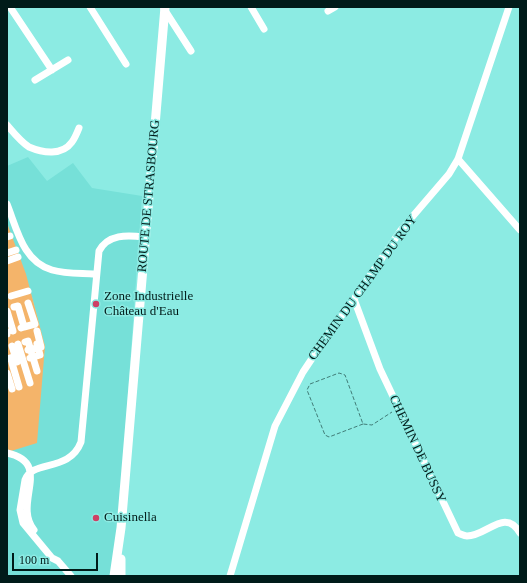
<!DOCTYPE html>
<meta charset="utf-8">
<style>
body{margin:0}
#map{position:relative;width:527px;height:583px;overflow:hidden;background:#8cebe3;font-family:Georgia,serif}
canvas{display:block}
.frame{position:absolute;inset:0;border:8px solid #001b19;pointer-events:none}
.scale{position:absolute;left:12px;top:553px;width:86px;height:18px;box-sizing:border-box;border:2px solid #001b19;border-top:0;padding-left:5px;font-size:12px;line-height:14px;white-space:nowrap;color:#001b19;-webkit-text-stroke:3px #8cebe3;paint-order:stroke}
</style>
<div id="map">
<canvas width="527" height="583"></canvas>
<div class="frame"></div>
<div class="scale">100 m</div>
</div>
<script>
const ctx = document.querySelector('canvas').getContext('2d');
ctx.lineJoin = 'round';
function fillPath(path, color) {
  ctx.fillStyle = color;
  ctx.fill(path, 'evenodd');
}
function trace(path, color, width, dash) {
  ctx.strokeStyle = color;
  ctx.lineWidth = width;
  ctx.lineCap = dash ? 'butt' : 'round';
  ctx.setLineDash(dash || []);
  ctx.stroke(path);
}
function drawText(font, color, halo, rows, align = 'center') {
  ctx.font = font + ' Georgia,serif';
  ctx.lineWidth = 3;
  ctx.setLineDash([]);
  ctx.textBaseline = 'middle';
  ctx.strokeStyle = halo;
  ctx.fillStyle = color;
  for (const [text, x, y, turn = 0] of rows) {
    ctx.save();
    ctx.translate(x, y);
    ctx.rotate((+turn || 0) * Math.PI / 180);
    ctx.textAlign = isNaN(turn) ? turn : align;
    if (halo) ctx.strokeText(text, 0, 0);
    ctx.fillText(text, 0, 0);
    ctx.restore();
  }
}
fillPath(new Path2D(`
 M28,157L47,181L73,163L92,188L142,196L115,576H7V457L11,451L45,346L30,289L7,223V166Z`), '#76e0d8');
fillPath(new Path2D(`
 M7,223L26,274L45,346L37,443L11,451L7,449Z`), '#f4b46a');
trace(new Path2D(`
 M363,424L329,437L325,435L307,390L310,384L339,373L345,375L363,424L372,425L392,412`), '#417c77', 1, [4, 2]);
trace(new Path2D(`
 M10,7L52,70
 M90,7L126,64
 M251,7L264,29
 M164,9L191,51
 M328,11L335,7
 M35,80L68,60
 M7,125C13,132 21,142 29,147C43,153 62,156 72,142C75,138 77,133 79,128
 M458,159L520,230
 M7,204C17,229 23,262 52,270C66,274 81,273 95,274
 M7,237L10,236
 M7,253L16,250
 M7,261L18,257
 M11,296L28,291
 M354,299L380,369L458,533C461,534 464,536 467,536C487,536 505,507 520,533
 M14,307L18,306L24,327L21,328
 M7,311L13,331
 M24,327L35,324L28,303
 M7,332V334
 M25,342L28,341L37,371
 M18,344L30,383
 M12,346L17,362
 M28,350L41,347L37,331
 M30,358L40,355L37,344
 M7,359L19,355
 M12,363L19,387
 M7,373L12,389
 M7,453C54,463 12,503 34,530
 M71,576L58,561L52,558L23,523L20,510L25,480C33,459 69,473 81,442L99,251C108,234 127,235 144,237
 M230,576L275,426L303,372L331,330L354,299L401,230L449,174L458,159L509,7`), '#fff', 7);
trace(new Path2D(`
 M114,576L121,528L165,7
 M121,576V559`), '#fff', 9);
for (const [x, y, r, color] of [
 [96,304,4,"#ce3f65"],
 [96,518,4,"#ce3f65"]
]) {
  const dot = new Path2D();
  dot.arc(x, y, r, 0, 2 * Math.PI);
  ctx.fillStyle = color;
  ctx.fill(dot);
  trace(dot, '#8cebe3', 1.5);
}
drawText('13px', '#001b19', '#8cebe3', [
 ["ROUTE DE STRASBOURG",149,196,-85],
 ["CHEMIN DU CHAMP DU ROY",363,288,-54],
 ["CHEMIN DE BUSSY",417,449,65]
]);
drawText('13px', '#001b19', '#8cebe3', [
 ["Zone Industrielle",104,297],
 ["Château d'Eau",104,312],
 ["Cuisinella",104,518]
], 'left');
</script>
